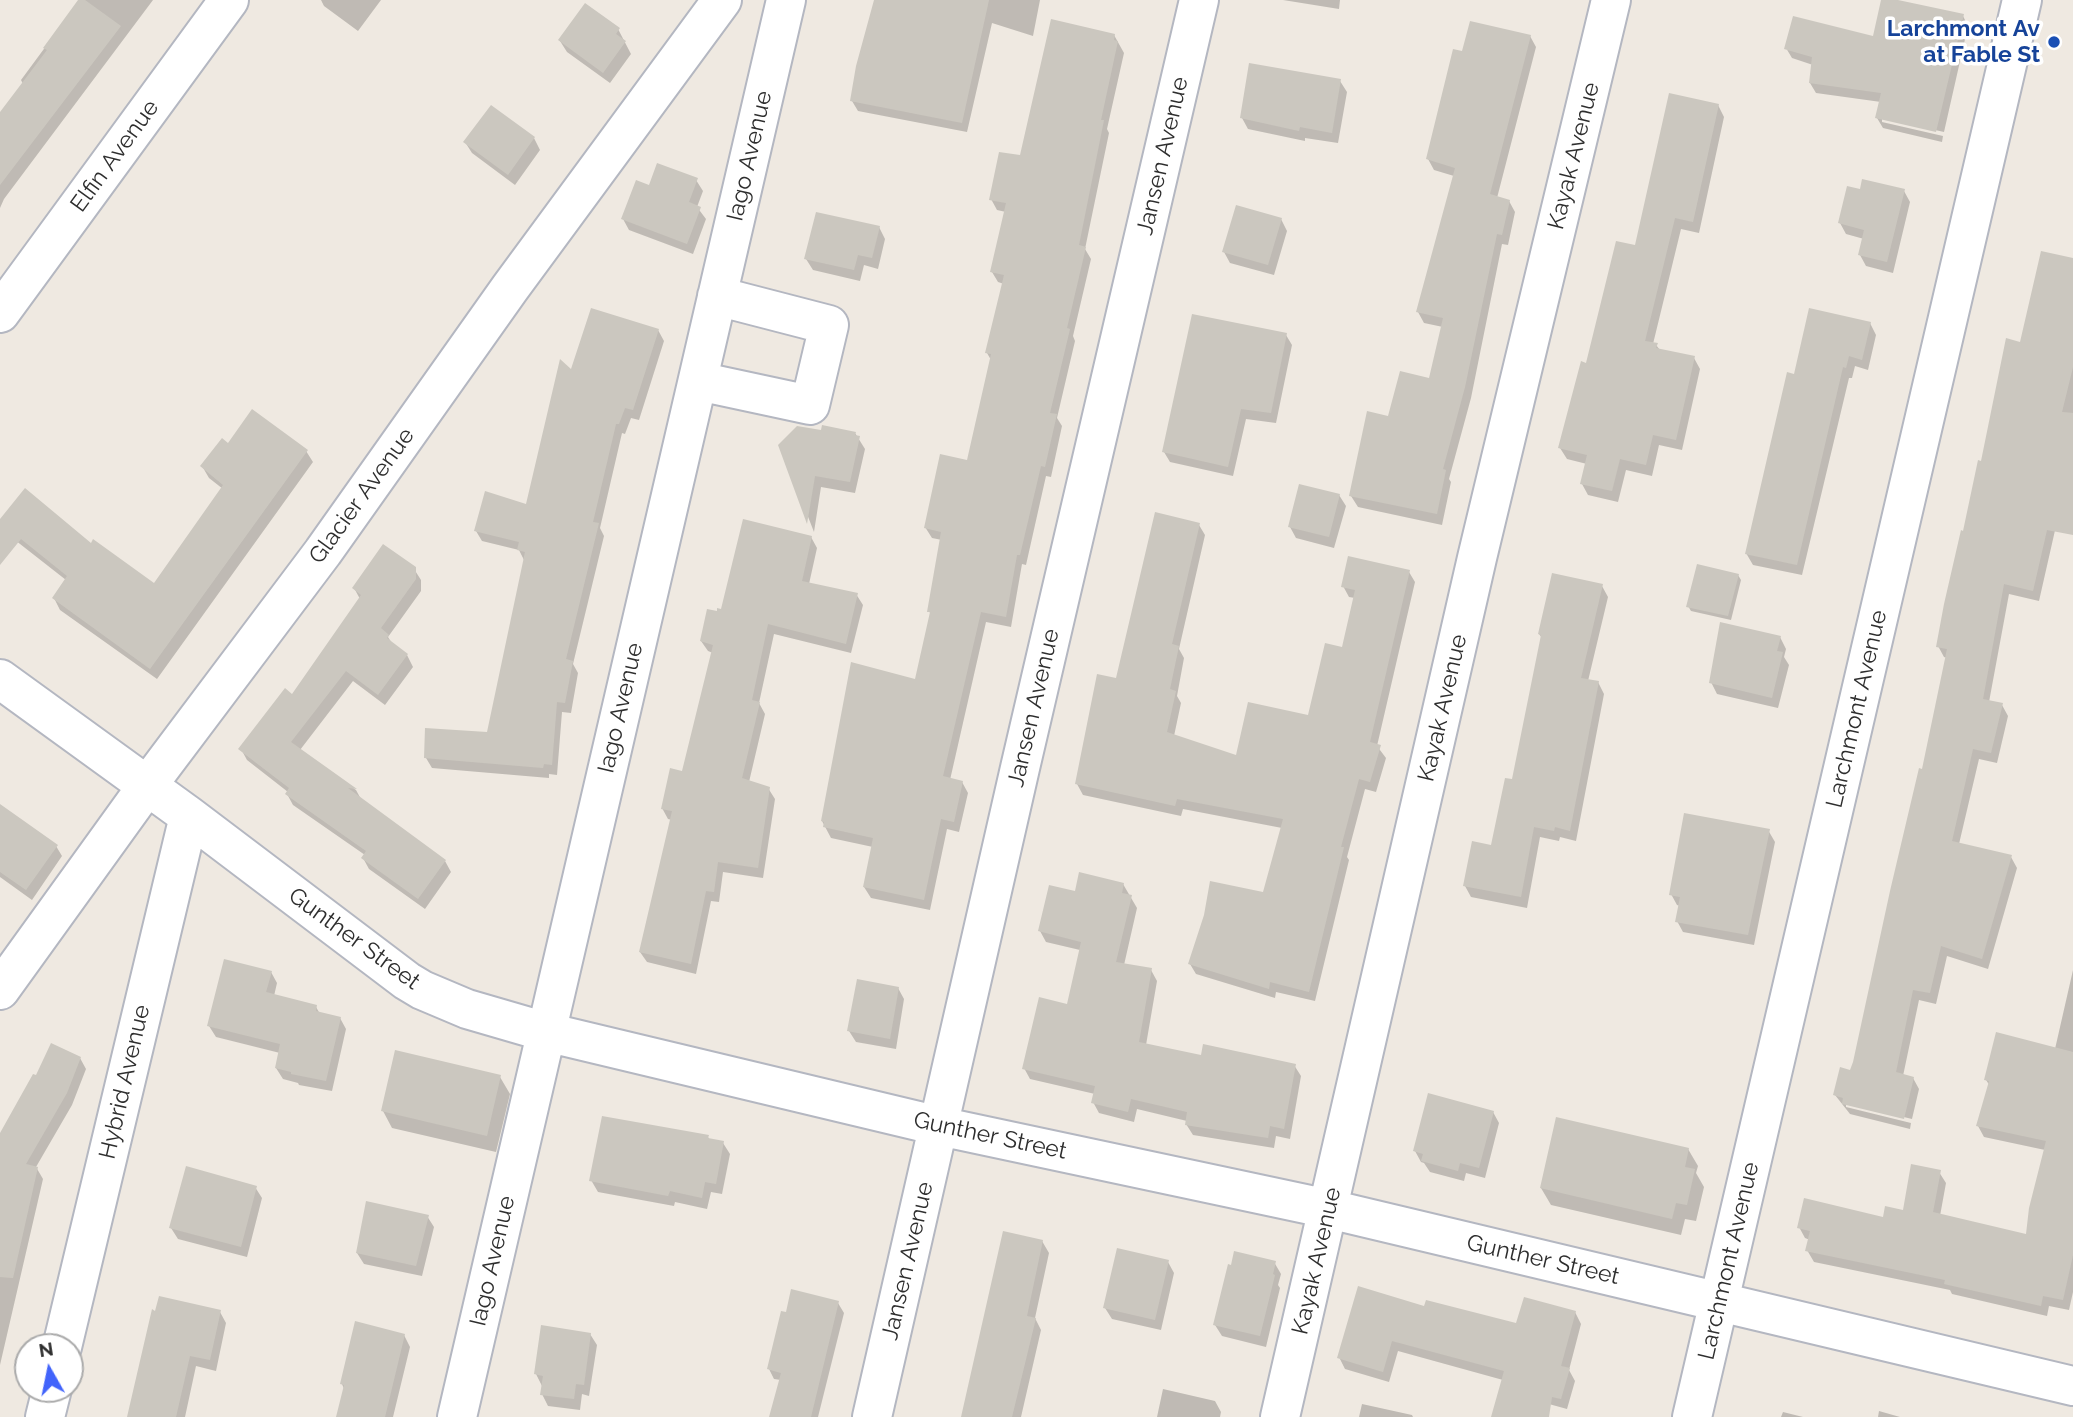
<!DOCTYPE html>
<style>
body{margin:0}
#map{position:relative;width:2073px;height:1417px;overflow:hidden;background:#efe9e1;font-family:Raleway,sans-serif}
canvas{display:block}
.north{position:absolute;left:14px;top:1333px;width:70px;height:70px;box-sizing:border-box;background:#fff;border:2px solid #ababab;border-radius:50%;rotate:351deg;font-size:19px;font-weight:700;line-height:28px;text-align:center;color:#2e2e2e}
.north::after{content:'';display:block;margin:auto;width:24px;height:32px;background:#4264fb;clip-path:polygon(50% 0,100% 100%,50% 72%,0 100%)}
</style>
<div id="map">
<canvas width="2073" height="1417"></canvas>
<div class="north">N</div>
</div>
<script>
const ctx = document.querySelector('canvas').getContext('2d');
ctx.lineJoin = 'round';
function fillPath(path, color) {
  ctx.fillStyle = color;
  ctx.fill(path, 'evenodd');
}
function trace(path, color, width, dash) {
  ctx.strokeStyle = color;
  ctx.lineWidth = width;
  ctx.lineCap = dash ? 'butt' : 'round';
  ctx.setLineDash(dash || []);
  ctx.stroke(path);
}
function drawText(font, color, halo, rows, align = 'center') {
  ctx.font = font + ' Raleway,sans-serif';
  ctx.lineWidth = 7;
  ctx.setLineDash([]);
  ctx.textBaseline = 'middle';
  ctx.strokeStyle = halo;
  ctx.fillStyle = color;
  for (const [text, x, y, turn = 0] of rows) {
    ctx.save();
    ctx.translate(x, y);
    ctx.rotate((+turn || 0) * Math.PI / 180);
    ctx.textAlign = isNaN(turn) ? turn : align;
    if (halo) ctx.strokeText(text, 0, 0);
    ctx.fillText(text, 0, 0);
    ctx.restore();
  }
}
fillPath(new Path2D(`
 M80,0H153L4,199L0,208V116L23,84L21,80Z
 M321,0H381L358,31L324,6Z
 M875,0H1040L1033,36L992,23L967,132L858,111L852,101Z
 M1283,0H1340L1339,9Z
 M1883,0L1963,16L1968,26L1944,132L1882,118V122L1943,136L1942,142L1883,128L1877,118L1881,102L1816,93L1810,83L1813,65L1792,58L1786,48L1874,38Z
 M618,29L631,54L610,83L567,52L560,41Z
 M1114,35L1124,53L1107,129L1109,133L1085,249L1091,259L1073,336L1075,341L1057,418L1062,426L1051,477L1046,476L1026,565L1022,564L1011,627L986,622L950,780L962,782L968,793L959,832L947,829L930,910L871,898L864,887L873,847L831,838L822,821L916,681L931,615L929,611L942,540L932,538L925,527L968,462L991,360L987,353L1004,284L998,282L992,272L1006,212L997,210L991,199Z
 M1530,36L1536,47L1497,198L1509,201L1515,212L1508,245L1502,244L1471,398L1449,479L1451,482L1442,525L1358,507L1351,496L1390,418L1431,380L1443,327L1424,323L1418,312L1454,176L1434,170L1428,159L1464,53Z
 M1340,81L1347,92L1338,143L1305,138V141L1248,129L1242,118Z
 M1718,105L1724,117L1699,233L1681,229L1653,344L1656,345L1660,350L1694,358L1700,369L1682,450L1659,445L1652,476L1626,470L1618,502L1588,495L1582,484L1587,464L1567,459L1560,448L1588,365L1636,247Z
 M534,138L540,150L515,185L472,153L465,142Z
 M696,180L703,191L697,207L706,219L693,254L629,230L623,219L650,188Z
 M1861,191H1904L1910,202L1893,273L1866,266L1860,255L1864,239L1846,234L1840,223Z
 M1281,219L1287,231L1274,275L1230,263L1224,252Z
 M879,227L885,239L878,269L864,265L860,281L813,270L806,259Z
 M2073,260V420L2056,526L2039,601L2009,594L1989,702L2002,705L2008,716L1997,763L1979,759L1959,844L2011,857L2017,868L1988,969L1947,956L1936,1004L1919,1000L1903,1076L1913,1078L1919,1089L1912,1119L1846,1103V1107L1911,1123L1910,1129L1850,1114L1835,1095L1852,1072L1923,771L1947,658L1944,657L1938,646L1982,463L2021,344Z
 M1870,323L1876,335L1868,370L1855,366L1852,378H1849L1802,575L1753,565L1746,553L1795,376Z
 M658,330L664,341L639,420L631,418L625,434L622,433L600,528L604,536L573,664L578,673L571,713L562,712L557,775L549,774V778L432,768L426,758L488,733L525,562L519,550L482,541L476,531L527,507L572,372Z
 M1286,335L1292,345L1276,423L1246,419L1233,476L1170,462L1164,452Z
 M855,433L865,449L855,493L821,487L814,532L780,445Z
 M228,446L306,451L313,462L157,679L60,610L54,598L66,580L6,533L0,522L91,545L154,585L223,489L209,478L202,466Z
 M1339,495L1346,506L1334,548L1296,538L1290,527Z
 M1199,525L1205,535L1179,649L1184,658L1177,696L1181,703L1174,736L1237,758L1310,717L1344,650L1355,598L1349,597L1343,586L1409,572L1415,582L1377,746L1386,758L1376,792L1365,789L1347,857L1349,860L1315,1001L1276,992L1275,998L1196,974L1190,964L1264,894L1282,828L1183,809L1181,816L1083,795L1077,784L1117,680Z
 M811,537L817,548L809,584L856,594L863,605L851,653L774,634L759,703L765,714L749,782L768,788L775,799L763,878L723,872L719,902L711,901L696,974L647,962L640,952L672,820L668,819L662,808L683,773L713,653L708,651L701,641L718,613Z
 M414,569L421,580V591L388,637L393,645L407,655L413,667L385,705L353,681L300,750L356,790L362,801L445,861L451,872L425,909L369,869L363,858L365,855L293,805L287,794L288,792L247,760L241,749L293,697L360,599L354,588Z
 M1738,575L1741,580L1731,620L1691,611L1688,606Z
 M1602,586L1608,597L1588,681L1598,682L1604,694L1576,841L1560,837L1559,841L1540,837L1527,908L1471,897L1465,886L1493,847L1514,781L1542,638L1539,634Z
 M1780,637L1786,649L1784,657L1789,665L1778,708L1717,694L1711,682Z
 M0,806L56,846L62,856L32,900L0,877Z
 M1768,830L1775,842L1754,945L1683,932L1677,921L1680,906L1677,905L1671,894Z
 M1123,884L1137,908L1124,965L1151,970L1157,981L1146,1045L1202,1057L1294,1065L1301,1076L1290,1139L1276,1136L1274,1148L1193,1135L1186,1124L1187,1121L1137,1109L1134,1122L1099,1113L1093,1102L1095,1094L1030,1079L1024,1068L1068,1006L1080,950L1046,942L1040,931L1076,894Z
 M2073,970V1292L2069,1310L2049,1306L2047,1316L1952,1294L1950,1290L1814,1262L1807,1250L1810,1240L1805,1238L1799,1227L1884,1219L1905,1212L1939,1172L1946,1183L1940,1216L2027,1236L2045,1150L1984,1137L1978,1126L1990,1086L1986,1080L2055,1049Z
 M271,972L277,983L274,996L316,1007L320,1014L340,1018L346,1029L332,1091L299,1085L298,1083L283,1079L276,1068L280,1053L216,1037L209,1026Z
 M898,988L904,999L896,1049L856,1042L849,1031Z
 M80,1058L86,1069L72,1105L36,1167L43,1179L0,1365V1136Z
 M500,1077L510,1094L496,1152L392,1128L383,1111Z
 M1493,1112L1499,1123L1485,1178L1466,1173L1464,1181L1430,1172L1424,1163L1421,1162L1415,1151Z
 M708,1137L710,1140L723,1143L730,1154L722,1194L711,1192L707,1209L675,1202L674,1206L598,1192L591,1180Z
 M1688,1149L1698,1166L1696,1173L1704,1187L1696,1221L1685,1219L1681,1235L1551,1205L1541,1188Z
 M255,1187L262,1198L247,1257L178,1239L171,1228Z
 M427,1216L434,1227L422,1276L364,1264L357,1253Z
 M1042,1241L1049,1253L1035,1318L1041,1330L1021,1417H962Z
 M1168,1262L1174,1273L1161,1330L1112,1319L1105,1308Z
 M1274,1262L1281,1274L1278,1285L1280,1288L1266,1347L1222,1336L1215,1325Z
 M838,1303L844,1313L818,1417H771L781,1380L774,1379L769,1369Z
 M1425,1309L1518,1325L1575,1312L1581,1324L1569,1370L1575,1381L1567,1409L1509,1393L1503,1380L1398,1351L1389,1382L1345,1369L1339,1357Z
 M220,1312L226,1323L216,1371L196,1366L185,1417H128Z
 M590,1334L597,1345L589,1396L582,1394L580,1410L548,1406L542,1394V1386L536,1374Z
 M404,1335L410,1347L393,1417H338L344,1389L342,1384Z
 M1163,1389L1215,1401L1221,1412L1220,1417H1157Z
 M1362,1404L1412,1415L1413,1417H1359Z
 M1879,1411L1900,1417H1878Z
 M1783,1412L1803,1417H1781Z`), '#0003');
fillPath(new Path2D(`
 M78,0H85L121,26L0,185V112L47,50L43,48Z
 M874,0H989L962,123L850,101L856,66Z
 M1881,0H1898L1964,14L1936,132L1875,118L1881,93L1809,83L1812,57L1784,49L1793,16L1873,36Z
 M585,3L620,28L616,34L626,41L603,73L558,40Z
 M1051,19L1115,34L1114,40L1118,41L1101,120H1104L1079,245L1086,247L1067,328L1070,329L1050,413L1057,414L1045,467L1041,466L1020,555H1017L1006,617L981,612L943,776L963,781L954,822L941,819L924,900L863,887L873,838L823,827L824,822L821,821L851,662L915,679L930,612H927L941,532L924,528L940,454L967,460L991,354L985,353L1004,275L990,272L1006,203L989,200L999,152L1020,155Z
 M1470,21L1531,35L1490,194L1510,200L1502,235L1497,234L1465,387L1443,469L1446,470L1437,514L1349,496L1367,411L1388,416L1400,371L1429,378L1443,318L1416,312L1455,168L1426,159L1453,49L1462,51Z
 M1249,63L1341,79L1332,133L1300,127L1299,131L1240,118Z
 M1669,93L1719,104L1693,222L1675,218L1645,341L1658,343L1656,348L1695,356L1676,440L1653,435L1646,465L1620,459L1612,491L1580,484L1587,455L1558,448L1581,361L1586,363L1616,241L1635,245Z
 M491,105L535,137L508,175L463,142Z
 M657,163L698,178L689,202L701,207L687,244L621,219L636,180L649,185Z
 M1862,179L1905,189L1887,262L1858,255L1864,230L1838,223L1847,186L1860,189Z
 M1236,205L1282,218L1268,265L1222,252Z
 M816,212L880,226L872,258L858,255L854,270L804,259Z
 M2041,251L2073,258V367L2062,412L2073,413V535L2047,530L2033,591L2004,584L1983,699L2003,703L1991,753L1973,749L1952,841L2012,855L1982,959L1941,946L1930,993L1913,990L1896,1072L1914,1077L1904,1119L1842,1104L1843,1098L1833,1095L1840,1067L1850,1070L1853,1062L1890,891L1919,768L1922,769L1947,649L1936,647L1944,604L1961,530L1963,531L1978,460L1981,461L2006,338L2020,342Z
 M591,308L659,329L633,410L625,408L619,424H616L593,522L599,523L566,659L573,661L565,703L557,702L552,765L544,764L543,768L424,758L425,728L487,732L525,552L517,550L519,542L474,531L485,491L526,504L560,359L571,369Z
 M1809,308L1871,322L1862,360L1849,356L1846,368L1843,367L1797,565L1745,554L1787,372L1794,374Z
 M1192,314L1287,333L1271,413L1241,409L1228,467L1162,452Z
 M252,409L308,450L150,669L52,598L67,576L21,539L0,565V519L25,488L91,543L93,539L154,583L223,485L200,466L222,438L228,443Z
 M822,425L856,432L855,435L860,436L850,482L815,476L807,524L778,445L797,426L821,430Z
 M1299,484L1340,494L1329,537L1288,527Z
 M1155,512L1200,523L1172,644L1179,646L1170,689L1176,691L1167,732L1236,755L1248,702L1308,715L1325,643L1342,647L1355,590L1341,587L1348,556L1410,570L1370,742L1381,745L1370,782L1359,779L1341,847H1344L1309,992L1270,982L1269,989L1188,964L1204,915L1210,881L1263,892L1283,819L1177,799L1175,806L1075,784L1097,674L1116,678Z
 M743,519L812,536L802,581L858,593L846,644L768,624L752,700L760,702L742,778L770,787L758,868L718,862L714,892L706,891L691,964L639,952L672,811L661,809L670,768L682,771L713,645L700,641L707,609L717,611V608L721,609Z
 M383,544L416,567V579L381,628L389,635L387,638L408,654L378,695L346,671L291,742L357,789L348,788L446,860L418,899L361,858L366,851L285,794L289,788L238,749L285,688L292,694L361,595L352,588Z
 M1697,564L1739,574L1728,616L1686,607Z
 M1552,573L1603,584L1581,678L1599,681L1570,831L1555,827L1554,831L1534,827L1521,897L1463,886L1472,841L1491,845L1505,778L1512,779L1541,635L1538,634Z
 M1720,622L1781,636L1777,651L1783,652L1772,698L1709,683Z
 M0,804L58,845L26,890L0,872Z
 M1684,813L1770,829L1748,935L1675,922L1680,897L1669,895Z
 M1079,872L1124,883L1122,893L1132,895L1116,962L1152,968L1139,1042L1201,1055L1203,1044L1296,1064L1284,1129L1270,1126L1268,1138L1185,1125L1187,1112L1131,1099L1128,1112L1091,1103L1095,1086L1022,1069L1039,997L1067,1004L1081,942L1038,931L1049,885L1075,891Z
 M224,959L272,971L266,992L317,1005L316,1011L341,1017L326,1081L291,1074V1072L275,1068L280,1044L207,1026Z
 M857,979L899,987L890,1039L847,1031Z
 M1996,1032L2073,1052V1255L2063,1300L2043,1296L2041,1306L1944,1284L1945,1280L1805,1251L1810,1231L1797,1228L1804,1198L1883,1217L1885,1206L1903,1210L1911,1164L1941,1170L1933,1212L2026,1234L2029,1208L2046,1141L1976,1126L1989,1081L1984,1080Z
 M51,1043L81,1057L67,1093L26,1164L38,1167L13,1278L0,1277V1133L33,1074L36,1075Z
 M395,1050L501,1075L487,1136L381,1111Z
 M1428,1093L1494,1111L1479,1168L1460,1163L1458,1171L1421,1161L1423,1154L1413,1151Z
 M602,1116L709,1135L708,1138L724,1141L716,1184L705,1182L702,1198L670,1191L668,1196L589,1181Z
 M1556,1117L1689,1148L1685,1167L1695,1169L1687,1205L1676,1203L1672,1219L1540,1188Z
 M186,1166L257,1186L241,1247L169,1228Z
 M366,1201L429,1215L416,1266L356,1253Z
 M1003,1231L1043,1240L1027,1316L1036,1318L1012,1417H961Z
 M1117,1248L1169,1260L1155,1320L1103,1308Z
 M1234,1251L1276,1261L1273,1274L1275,1275L1260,1336L1213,1325L1228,1264L1231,1265Z
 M1358,1286L1424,1306L1426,1300L1516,1323L1524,1297L1576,1311L1561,1366L1570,1368L1561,1399L1552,1397L1549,1417H1491L1504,1371L1392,1341L1383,1372L1337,1358Z
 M791,1289L839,1301L811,1417H769L781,1373L767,1369L781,1311L786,1312Z
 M159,1296L221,1310L210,1360L190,1356L176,1417H127L152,1309L155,1311Z
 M355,1321L405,1334L385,1417H336L344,1385L340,1384Z
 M541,1325L591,1333L584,1385L576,1384L574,1399L540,1395L543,1376L534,1374Z`), '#cbc7bf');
const minor = new Path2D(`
 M0,313L229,0
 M698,381L810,405L829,325L717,296
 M0,679L189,816L407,981L422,990L467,1009L546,1032L939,1126L1329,1209L2073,1386
 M0,990L147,786L323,552L510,288L722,0
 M62,1347L189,816
 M45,1417L52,1389
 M457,1417L786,0
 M872,1417L1020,768L1199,0
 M1280,1417L1477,558L1611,0
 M1692,1417L2022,0`);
trace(minor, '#b4b7c1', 42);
trace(minor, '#fff', 38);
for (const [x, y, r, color] of [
 [2054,42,7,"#1a4fb4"]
]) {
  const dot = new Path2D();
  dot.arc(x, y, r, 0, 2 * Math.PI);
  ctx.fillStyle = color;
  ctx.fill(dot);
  trace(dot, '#fff', 2.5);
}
drawText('bold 23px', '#164399', '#fff', [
 ["Larchmont Av",2040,29],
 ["at Fable St",2040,55]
], 'right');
drawText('23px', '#2e2e2e', '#fff', [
 ["Elfin Avenue",115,156,-54],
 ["Iago Avenue",750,156,-77],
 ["Jansen Avenue",1163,156,-77],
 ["Kayak Avenue",1574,156,-76],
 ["Glacier Avenue",362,496,-54],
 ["Iago Avenue",621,708,-77],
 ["Jansen Avenue",1034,708,-77],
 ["Kayak Avenue",1443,708,-77],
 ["Larchmont Avenue",1857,709,-77],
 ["Gunther Street",354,939,36],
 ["Hybrid Avenue",125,1082,-77],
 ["Gunther Street",990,1136,12],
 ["Gunther Street",1543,1260,13],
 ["Iago Avenue",493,1261,-77],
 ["Jansen Avenue",908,1261,-77],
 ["Kayak Avenue",1317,1261,-77],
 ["Larchmont Avenue",1729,1261,-77]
]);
</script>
